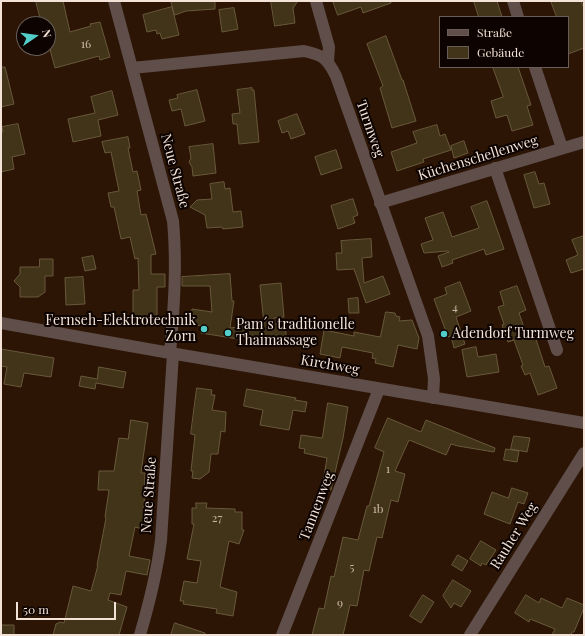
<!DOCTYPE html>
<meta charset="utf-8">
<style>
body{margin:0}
#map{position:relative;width:585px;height:636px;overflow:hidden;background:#2c1504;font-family:"Playfair Display",serif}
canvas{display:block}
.frame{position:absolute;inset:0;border:2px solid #f3e2d7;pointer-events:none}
.legend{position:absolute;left:439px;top:16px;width:130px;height:52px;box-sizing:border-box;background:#0d0401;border:1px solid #695d57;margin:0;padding:5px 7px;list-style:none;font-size:12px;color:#f3e2d7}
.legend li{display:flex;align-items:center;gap:8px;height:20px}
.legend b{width:20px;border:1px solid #695d57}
.north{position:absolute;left:16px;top:16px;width:40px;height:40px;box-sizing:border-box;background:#0d0401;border:1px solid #695d57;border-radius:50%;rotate:77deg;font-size:11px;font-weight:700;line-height:16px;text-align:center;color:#f3e2d7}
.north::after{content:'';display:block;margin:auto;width:14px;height:18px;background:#53cdca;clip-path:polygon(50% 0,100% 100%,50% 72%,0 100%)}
.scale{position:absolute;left:16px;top:602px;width:100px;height:18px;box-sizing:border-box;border:2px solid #f3e2d7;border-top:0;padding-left:5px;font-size:12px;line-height:14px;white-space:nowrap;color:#f3e2d7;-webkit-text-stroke:3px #0d0401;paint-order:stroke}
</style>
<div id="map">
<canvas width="585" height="636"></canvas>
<div class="frame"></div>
<ul class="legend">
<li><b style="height:5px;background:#604e4b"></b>Straße</li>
<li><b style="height:11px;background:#423418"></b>Gebäude</li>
</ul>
<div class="north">N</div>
<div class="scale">50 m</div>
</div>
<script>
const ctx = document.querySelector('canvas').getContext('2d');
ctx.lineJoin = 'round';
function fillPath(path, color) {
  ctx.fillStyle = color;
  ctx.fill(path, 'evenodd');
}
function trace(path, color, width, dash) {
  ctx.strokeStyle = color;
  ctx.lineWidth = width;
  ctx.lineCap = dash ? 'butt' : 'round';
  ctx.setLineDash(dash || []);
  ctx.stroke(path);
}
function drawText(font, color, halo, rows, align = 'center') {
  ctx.font = font + ' "Playfair Display",serif';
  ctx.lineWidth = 4;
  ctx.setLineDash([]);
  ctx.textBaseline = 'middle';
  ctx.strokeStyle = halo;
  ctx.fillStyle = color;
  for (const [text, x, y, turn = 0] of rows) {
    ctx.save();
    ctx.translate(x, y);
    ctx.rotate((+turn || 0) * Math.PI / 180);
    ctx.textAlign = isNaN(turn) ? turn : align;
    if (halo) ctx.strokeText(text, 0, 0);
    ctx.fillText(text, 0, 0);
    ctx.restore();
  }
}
const building = new Path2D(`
 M36,1H63L70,32L91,26L90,24L100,22L110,57L100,60L99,56L55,68L48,42V24H42Z
 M171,1H215V9L186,11L175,15Z
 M271,1H298L293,8L295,23L275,26Z
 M333,1H391V3L363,13L361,7L338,15Z
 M474,1H497L502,17H479Z
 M551,1H581L584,8V48L568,54V17H557Z
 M172,7L179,35L162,39L160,33L157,34L156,30L147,32L143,15Z
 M234,8L238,29L222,32L219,10Z
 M386,36L402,80H403L416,121L392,128L380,88L383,86L367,44Z
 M1,67H5L14,104L1,107Z
 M493,67H518L531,105L527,106L533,125L512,131L507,115L496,118L491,101L503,97Z
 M252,88V90H254L259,142L239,144L237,124H233L232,114L240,113L237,90Z
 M197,90L205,121L185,126L181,109L172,111L169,100L178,98L177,95Z
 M112,91L118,115L98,120L101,136L73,142L68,119L95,113L91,97Z
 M297,114L305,134L291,139L288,131L282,133L278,121Z
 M18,124L25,154L12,157L14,169L1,172V132H3L2,127Z
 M437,125L440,136L445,134L451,150L423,159L424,162L397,171L391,152L417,143L413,132Z
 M128,137L130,148H128L133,172L137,171L141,190L137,191L141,215L146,214L156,254L151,255V274H165V287H157V321H133V290H139L138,258L135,259L130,237L121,239L114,207H111L108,193L119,191L111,152L105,153L102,142Z
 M464,141L468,153L454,158L451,146Z
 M213,144L216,173L193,176L192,167L189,162L191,158L189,147Z
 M336,150L342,168L321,175L315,157Z
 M535,172L539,184L544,183L550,204L534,208L524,175Z
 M224,182L225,189L230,188L233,212L241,211L243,227L223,229L222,227L207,228L205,215L190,207L197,200L212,199L210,184Z
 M353,199L358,215L353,217L355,223L338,229L331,206Z
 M487,201L504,249L486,255L484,249L452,260L453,263L442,267L438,256L449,252L448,251L424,253L421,244L433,240L425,218L443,212L452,237L479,228L471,207Z
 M584,236V269L571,273L566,260L578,255L572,240Z
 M371,239L372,257L362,258L364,283L383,276L390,294L366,303L354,269L337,270L336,253H342L341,241Z
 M93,256L96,269L85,271L82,258Z
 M40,259H53V276H45V292L38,297H20V287L14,281L20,274V267H39Z
 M230,274L232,301H234L230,328L264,324L260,285L281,283L284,317L274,318L273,320L285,322L287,346L272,344L266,345L265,336L238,339L201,333L202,326L190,324L192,309L212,312L210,286H182V277Z
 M83,277L85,304L66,305L65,278Z
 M460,282L471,311L456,317L465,344L454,348L451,336L448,337L434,299L447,294L445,288Z
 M517,286L526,310L519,313L527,336L534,333L545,367L549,366L557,388L538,395L530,373L525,375L521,366L523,365L514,340L508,342L502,325L504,324L498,307L504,305L500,292Z
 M358,298L359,313H349L348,299Z
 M386,312L395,313L396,316L400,317L399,321L412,320L419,338L417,349L398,345L393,367L375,363L376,359L372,358L373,353L342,347L340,358L320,354L324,330L354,336V332L380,337Z
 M476,347L478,357L496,354L499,372L467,377L462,350Z
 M1,349L54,358L51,377L24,373L21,387L4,384L7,367L1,366Z
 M99,367L126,372L123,388L96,383L95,389L79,386L81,376L97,379Z
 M197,388L212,390L211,395H215L212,410L226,412L225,432L221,431L218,454H211L209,472L200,479L192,478L193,471H191L195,435L191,434Z
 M247,389L296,398L295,400L307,402L305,412L293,410L289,430L260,425L263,410L244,406Z
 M328,403L348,407L343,438L331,490L322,488L327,458L304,453L305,449L299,448L301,435L322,438Z
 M388,418L421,432L426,420L495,448L494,452L458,446L451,444L446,455L409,440L395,471L405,474L398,502L391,500L382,538L377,537L369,571L364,570L357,606L350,605L343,635H312L319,608L324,609L331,576L334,577L343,537L358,540L367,506H369L384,452L375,448Z
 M131,420L148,423L141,473H145L144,510H150L147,530L135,527L129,556L150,560L147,575L126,571L121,595L110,593L108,600L127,607L119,635H53L56,624L60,622L64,623L73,586L91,591L98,565H97L106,518L105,517L109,490H98L99,471H114L119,438L128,439Z
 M514,436L530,438L527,452L511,449Z
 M506,449L519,451L517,462L504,460Z
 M512,488L528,493L524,504L518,502L510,524L484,514L492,492L508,498Z
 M196,503H207L206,508L235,509V512H242V530H244L239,544L229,541L220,587L237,592L233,616L216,613L217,609L183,604L184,601H180L184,581L197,583L201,561L187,559L194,524H192V508H196Z
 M481,541L496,550L486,565L482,563L481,566L470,559Z
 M458,555L468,561L462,571L452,565Z
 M453,580L471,591L461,607L454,603L451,608L443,596Z
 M423,595L434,602L421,623L410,616Z
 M526,595L539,603L541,598L562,608L567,598L584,605V608L574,632H572L571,635H552L555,629L530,619L529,622L515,613Z
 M175,623L205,633V635H171Z
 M1,625H14V635H1Z`);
fillPath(building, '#423418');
trace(building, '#68593c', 1);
trace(new Path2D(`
 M114,1L173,221C177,265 174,309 170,353
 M316,1L329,47L328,62
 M513,1L518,17
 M535,67L562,148
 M132,68L304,51C323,55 327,58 336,76L428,336L434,379L433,398
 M495,168L557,350
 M380,203L584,142
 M1,323L170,353L584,423
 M140,635C149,604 157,573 161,540L173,354
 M282,635L379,389
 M470,635L584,453`), '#604e4b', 12);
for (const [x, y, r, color] of [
 [204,329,4,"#53cdca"],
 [228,333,4,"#53cdca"],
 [444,334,4,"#53cdca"]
]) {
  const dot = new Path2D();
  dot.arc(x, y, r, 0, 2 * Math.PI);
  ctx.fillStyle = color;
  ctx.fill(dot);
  trace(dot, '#0d0401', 1.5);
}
drawText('12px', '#c7b6a7', null, [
 ["16",86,44],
 ["4",455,307],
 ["1",388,469],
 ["1b",378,509],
 ["27",217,518],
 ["5",352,567],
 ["9",340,603]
]);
drawText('14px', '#f3e2d7', '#0d0401', [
 ["Turmweg",370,129,71],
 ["Küchenschellenweg",478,158,-17],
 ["Neue Straße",175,171,75],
 ["Kirchweg",330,365,10],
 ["Neue Straße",149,495,-86],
 ["Tannenweg",317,506,-69],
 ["Rauher Weg",514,536,-58]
]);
drawText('14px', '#f3e2d7', '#0d0401', [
 ["Fernseh-Elektrotechnik",196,321,"right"],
 ["Zorn",196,337,"right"],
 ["Pam´s traditionelle",236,325],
 ["Thaimassage",236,341],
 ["Adendorf Turmweg",452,334]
], 'left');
</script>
